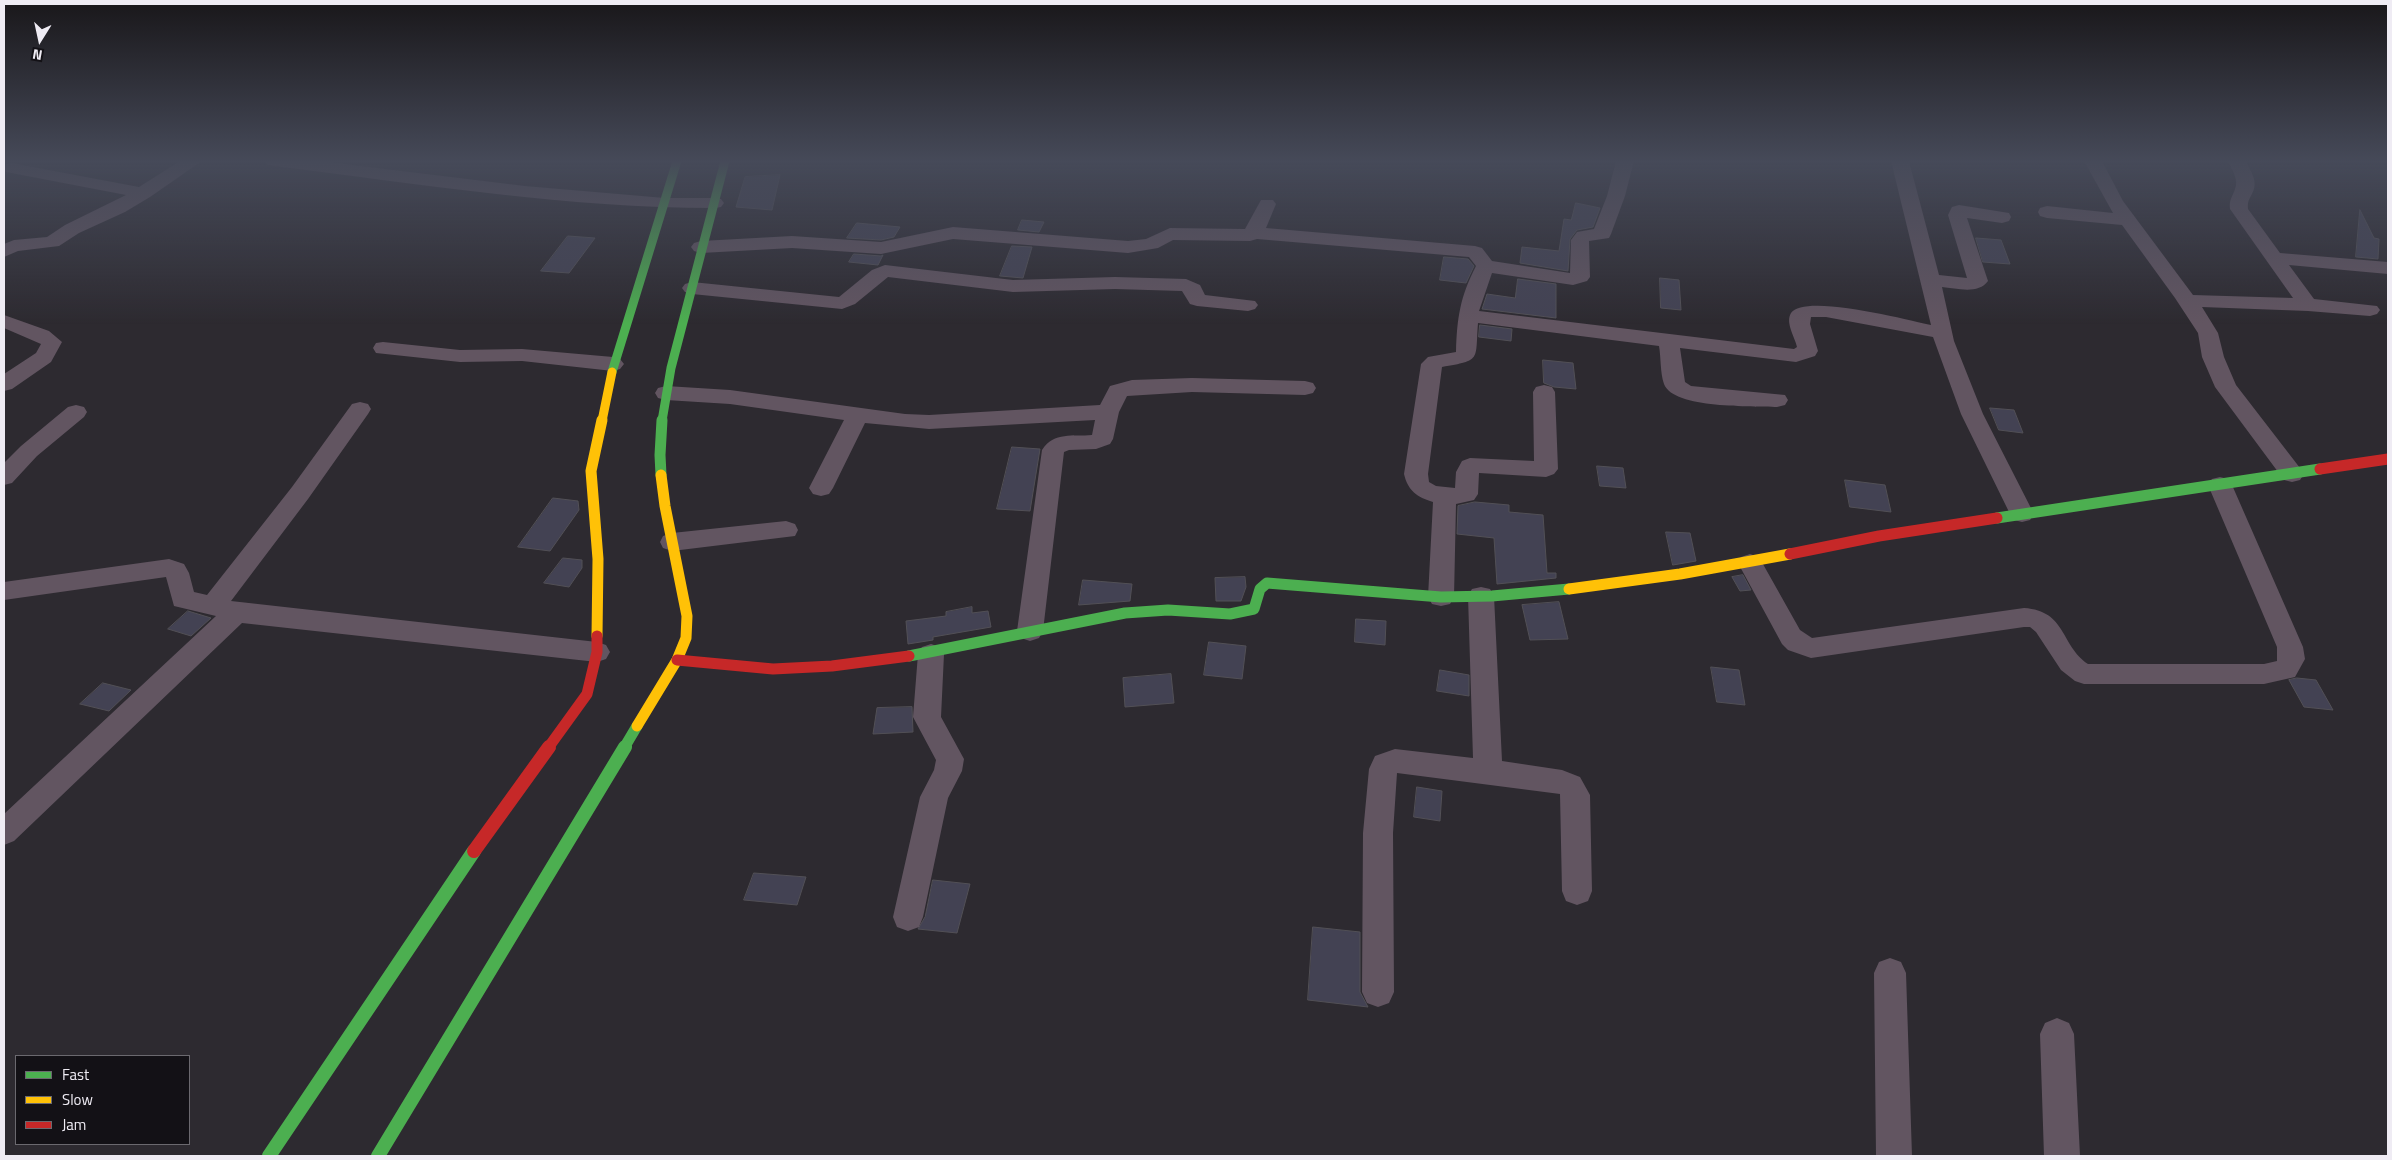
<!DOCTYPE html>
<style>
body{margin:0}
#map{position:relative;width:2392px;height:1160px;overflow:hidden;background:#2d2a30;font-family:"Titillium Web",sans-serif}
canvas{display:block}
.frame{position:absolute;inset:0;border:5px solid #efecf4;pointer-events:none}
.legend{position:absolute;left:15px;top:1055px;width:175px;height:90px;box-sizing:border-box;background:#131116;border:1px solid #6b696f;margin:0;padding:6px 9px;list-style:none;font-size:15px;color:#efecf4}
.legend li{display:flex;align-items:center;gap:10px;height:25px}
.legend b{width:25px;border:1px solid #6b696f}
.north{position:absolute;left:15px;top:15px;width:50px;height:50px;-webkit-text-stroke:4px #131116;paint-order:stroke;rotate:190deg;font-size:14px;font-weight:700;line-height:20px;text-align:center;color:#efecf4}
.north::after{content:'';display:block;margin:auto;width:18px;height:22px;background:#efecf4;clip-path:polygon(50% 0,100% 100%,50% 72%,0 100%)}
</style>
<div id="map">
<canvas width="2392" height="1160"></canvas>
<div class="frame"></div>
<ul class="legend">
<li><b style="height:6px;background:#4caf50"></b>Fast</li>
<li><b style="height:6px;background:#ffc107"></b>Slow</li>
<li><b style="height:6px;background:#c62828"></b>Jam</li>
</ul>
<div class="north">N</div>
</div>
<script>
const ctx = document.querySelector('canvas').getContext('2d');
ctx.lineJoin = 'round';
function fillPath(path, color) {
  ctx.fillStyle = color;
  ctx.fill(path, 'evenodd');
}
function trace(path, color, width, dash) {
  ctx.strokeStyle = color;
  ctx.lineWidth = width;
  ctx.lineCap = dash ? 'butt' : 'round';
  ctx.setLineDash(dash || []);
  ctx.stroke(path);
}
const building = new Path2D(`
 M780,175L772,210L736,207L745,177Z
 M1576,203L1600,208L1593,227L1577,230L1570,239L1568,271L1520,263L1522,247L1559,251L1564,219L1571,220Z
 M2360,210L2374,238L2379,239L2378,259L2356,257Z
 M1022,220L1044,222L1039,232L1018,230Z
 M857,223L900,227L894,237L881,240L847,238Z
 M568,236L595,238L569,273L541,271Z
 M1976,238L2001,240L2010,264L1983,262Z
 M1012,246L1032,247L1023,278L1000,276Z
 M854,254L881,256L883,255L878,265L849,262Z
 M1444,257L1468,259L1474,266L1466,283L1440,280Z
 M1660,278L1679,280L1681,310L1661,308Z
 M1518,279L1556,284V318L1482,309L1487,294L1515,298Z
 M1480,325L1512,329L1511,341L1479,337Z
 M1543,360L1573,363L1576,389L1554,387L1544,383Z
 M1990,408L2014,410L2023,433L1999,430Z
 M1012,447L1040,449L1030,511L997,509Z
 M1597,466L1623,468L1626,488L1600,486Z
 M1845,480L1885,485L1891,512L1850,507Z
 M553,498L578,501L579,510L550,551L518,547Z
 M1475,502L1509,505V512L1543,515L1547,573H1556V578L1497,584L1494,538L1457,534L1458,506Z
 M1666,532L1690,533L1696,561L1673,565Z
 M563,558L582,560V568L569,587L544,583Z
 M1743,575L1751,590L1740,591L1732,577Z
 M1245,577L1246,587L1241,601H1216L1215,578Z
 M1083,580L1132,584L1130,601L1079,605Z
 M1559,602L1568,639L1530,640L1522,605Z
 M972,607V613L988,611L991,627L933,637V640L908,644L906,621L946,616V612Z
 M188,611L211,618L191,636L168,629Z
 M1356,619L1386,621L1385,645L1355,642Z
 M1209,642L1246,646L1242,679L1204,675Z
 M1711,667L1739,670L1745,705L1717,702Z
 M1440,670L1469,675V696L1437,691Z
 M1171,674L1174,703L1125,707L1123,678Z
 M2297,678L2316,680L2333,710L2304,707L2289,680Z
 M103,683L131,690L109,711L80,704Z
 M912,707L913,732L873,734L877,708Z
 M1417,787L1442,791L1440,821L1414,817Z
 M754,873L806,877L797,905L744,900Z
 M933,880L970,884L957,933L918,929L925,917Z
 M1313,927L1360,932V992L1368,1007L1308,1000Z`);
fillPath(building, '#434253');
trace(building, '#525056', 1);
fillPath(new Path2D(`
 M180,161H202L150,197L125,212L79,233L59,246L18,251L4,257V244L14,240L47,237L65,225L126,195L6,172L4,167L6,164L12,163L139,187Z
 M265,161H320L525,186L665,198H715L721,199L724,203L721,207L715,208C568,208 420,184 274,166L268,165Z
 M1616,161H1634L1625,196L1611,234L1609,238L1589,241L1590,277L1587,281L1573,285L1492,273L1479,311L1794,349L1797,347C1795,337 1785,323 1791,313C1804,293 1908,320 1931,325L1891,161H1909L1939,275L1967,278L1948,215L1952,207L1959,205L2009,213L2011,217L2009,221L2002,223L1967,218L1988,281C1978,295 1956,288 1942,287L1954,341L1983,414L2034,514L2030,520L2022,522L2014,520L2010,514L1961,414L1933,337L1826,317H1811L1810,324L1818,351L1815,356L1796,362L1680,348L1685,382L1691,386L1785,395L1788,400L1785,405L1777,407C1754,406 1673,409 1664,384C1660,373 1661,357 1659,346L1478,323C1475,361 1482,360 1442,367L1428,474L1429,482L1436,486L1455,488L1456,472L1462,461L1470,458L1534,461L1533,392L1536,387L1544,385L1552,387L1555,392L1558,469L1554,474L1546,477L1479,473L1478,494L1474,500L1456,504L1454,597L1450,604L1441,606L1432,604L1428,597L1433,502C1417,497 1408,491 1404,474L1421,364L1428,357L1456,352C1457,318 1460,297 1476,266L1469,257L1257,239L1250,241L1173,240L1158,248L1128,253L953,239L881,254L792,248L701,253L694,251L691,247L694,243L701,241L792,236L881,242L953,227L1128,241L1146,239L1170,228L1245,229L1261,200H1273L1276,204L1266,228L1475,246L1482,248L1492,261L1570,273L1571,240L1577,232L1594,229L1607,196Z
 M2084,161H2102L2123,201L2193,295L2293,298L2230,209C2229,199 2232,198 2235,189C2239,180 2232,170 2228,161H2246C2250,170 2257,179 2254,189C2251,198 2247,199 2248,209L2280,253L2388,262V274L2289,265L2314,299L2377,306L2380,310L2377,314L2370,316L2308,311L2202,307L2218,333L2224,357L2236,385L2300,468L2304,474L2300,480L2292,482L2284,480L2215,387L2202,357L2198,333L2175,298L2122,225L2047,218L2040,216L2038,212L2040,208L2047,206L2113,213Z
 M885,265L1013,280L1115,277L1186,279L1200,285L1205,295L1255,301L1258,305L1255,309L1248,311L1197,306L1190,304L1182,291L1115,289L1013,292L888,277L855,304L842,309L692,294L685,292L682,288L685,284L692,282L839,297L872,270Z
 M4,315L49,331L62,342L51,362L12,389L4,391V374L36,353L41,344L4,328Z
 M383,342L460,350L522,349L613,357L620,359L624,364L620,369L613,371L522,361L460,362L376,353L373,348L376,343Z
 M1192,378L1305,381L1313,383L1316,388L1313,393L1305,395L1192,392L1127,396L1119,412L1113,439L1110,444L1096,449L1069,450L1064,452L1043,631L1039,638L1030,641L1021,638L1017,631L1042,450C1054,431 1073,437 1092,435L1095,420L929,429L865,423L833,488L829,494L821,496L813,494L809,488L844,420L730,404L666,400L658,398L655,393L658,388L666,386L730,390L905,414L929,415L1100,405L1110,386L1132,380Z
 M360,402L368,404L371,409L368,414L308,499L231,601L597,642L606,645L610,652L606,659L597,662L242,623L14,841L4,845V814L216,616L174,606L166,577L4,600V582L169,559L184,564L189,573L194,592L207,595L292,487L352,404Z
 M76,405L84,407L87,412L84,417L37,456L12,483L4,485V463L21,446L68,407Z
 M2220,477L2228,479L2232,485L2303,647L2305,659L2295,677L2264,684H2084L2075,681L2061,670L2036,632L2030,627H2024L1811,658L1788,650L1782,644L1738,563L1741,557L1750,554L1759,557L1800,630L1812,638L2024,608C2067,611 2060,645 2088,664H2264L2277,661V647L2208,485L2212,479Z
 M786,521L795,524L798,530L795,536L672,551L663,548L660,542L663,536L672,533Z
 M1481,587L1490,589L1494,596L1502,761L1562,770L1580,777L1590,795L1592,891L1588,901L1577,905L1566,901L1562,891L1560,794L1397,773L1393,833L1394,992L1389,1003L1378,1007L1367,1003L1362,992L1363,833L1369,769L1375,756L1395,749L1473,758L1468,596L1472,589Z
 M931,644L940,647L944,654L941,717L964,759L962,771L948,798L923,917L919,927L908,931L897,927L893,917L920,797L934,770L936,760L913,717L918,654L922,647Z
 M1890,958L1901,962L1906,973L1912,1156H1876L1874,973L1879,962Z
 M2057,1018L2069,1023L2074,1034L2080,1156H2044L2040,1034L2045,1023Z`), '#625561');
trace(new Path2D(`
 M612,372L677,161
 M662,421L671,368L725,161`), '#4caf50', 9);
trace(new Path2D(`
 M661,475L660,455L662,420
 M1997,518L2320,469
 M909,656L1125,613L1168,610L1230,614L1254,609L1260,589L1267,583L1441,597L1492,596L1569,589
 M624,748L637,726`), '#4caf50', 11);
trace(new Path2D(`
 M269,1156L474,851
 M378,1156L625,747`), '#4caf50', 14);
trace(new Path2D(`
 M602,421L612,372`), '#ffc107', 9);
trace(new Path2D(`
 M1569,589L1680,574L1790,554
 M597,636L598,559L591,471L602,420
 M637,726L677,660L686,638L687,616L665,506L661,475`), '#ffc107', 11);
trace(new Path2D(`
 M2320,469L2388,459
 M1790,554L1879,536L1997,518
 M677,660L773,669L832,666L909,656
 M548,748L587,694L597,652V636`), '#c62828', 11);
trace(new Path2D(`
 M474,851L549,747`), '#c62828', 14);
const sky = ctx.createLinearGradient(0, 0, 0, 324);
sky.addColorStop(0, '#19171a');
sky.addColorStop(0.5, '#464a59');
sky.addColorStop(1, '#464a5900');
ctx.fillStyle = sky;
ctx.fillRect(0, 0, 2392, 324);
</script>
